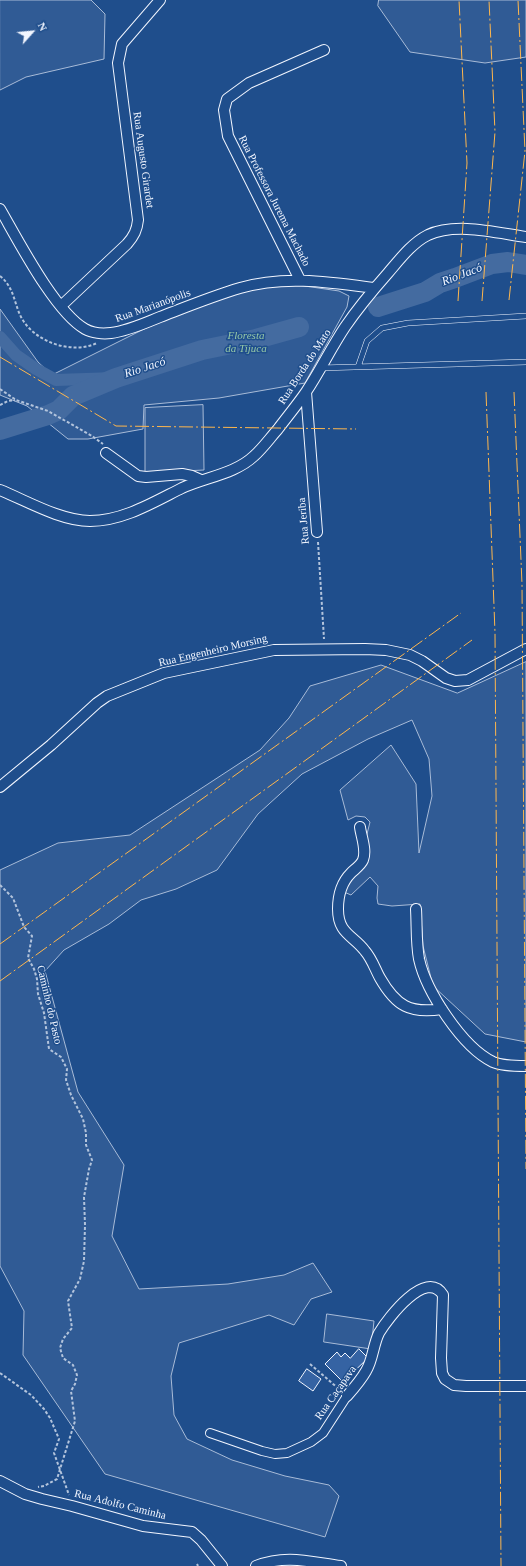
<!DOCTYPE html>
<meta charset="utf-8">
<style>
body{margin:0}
#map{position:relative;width:526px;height:1566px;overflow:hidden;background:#1f4e8c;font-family:"Times New Roman",serif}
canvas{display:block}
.north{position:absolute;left:12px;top:12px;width:40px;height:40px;-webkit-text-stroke:3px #1f4e8c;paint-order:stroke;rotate:63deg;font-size:11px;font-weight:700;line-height:16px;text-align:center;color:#f2f6ff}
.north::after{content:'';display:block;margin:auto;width:14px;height:18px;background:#f2f6ff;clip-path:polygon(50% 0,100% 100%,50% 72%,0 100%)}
</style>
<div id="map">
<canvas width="526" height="1566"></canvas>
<div class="north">N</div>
</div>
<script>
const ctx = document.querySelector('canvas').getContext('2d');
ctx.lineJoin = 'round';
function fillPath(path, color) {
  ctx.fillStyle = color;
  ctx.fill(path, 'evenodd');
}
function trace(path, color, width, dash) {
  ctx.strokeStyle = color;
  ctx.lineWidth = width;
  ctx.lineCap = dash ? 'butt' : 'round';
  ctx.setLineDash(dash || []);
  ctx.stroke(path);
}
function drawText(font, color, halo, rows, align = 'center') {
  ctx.font = font + ' "Times New Roman",serif';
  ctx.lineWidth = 3;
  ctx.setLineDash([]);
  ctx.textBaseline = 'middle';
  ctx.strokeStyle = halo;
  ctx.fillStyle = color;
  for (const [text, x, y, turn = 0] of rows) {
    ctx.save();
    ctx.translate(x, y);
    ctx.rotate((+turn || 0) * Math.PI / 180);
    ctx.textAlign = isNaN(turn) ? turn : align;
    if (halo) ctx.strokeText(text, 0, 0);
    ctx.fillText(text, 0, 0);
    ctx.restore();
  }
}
const built = new Path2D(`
 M0,0H91L105,14L104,59L26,77L0,90Z
 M379,0H526V57L485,63L410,52L378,6Z
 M291,284L339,291L349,296L347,307L305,383L219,398L144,405L143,429L88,439H68L27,406L0,395V309L38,362L52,375L176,313L234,292Z
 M203,405L204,470L145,473V408Z
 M526,662V1042L485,1034L433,986L423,946L420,904L392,906L378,904L377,898L378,886L370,877L351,895L344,892L354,874L363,869L367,863L369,853L365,842L370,822L365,817L356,816L348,820L340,790L391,745L416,784L419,853L432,796L429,759L412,720L368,739L302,774L258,814L217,870L176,889L141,900L109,924L64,950L45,971L78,1092L124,1165L112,1236L139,1289L228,1284L284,1275L313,1263L332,1292L311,1299L294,1325L269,1315L179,1343L171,1376L174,1415L187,1439L232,1460L285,1476L329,1485L339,1496L325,1537L105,1474L23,1355L24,1311L0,1266V870L58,843L130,835L260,750L289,718L310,686L381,665L457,693Z
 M327,1314L374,1321L371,1349L324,1342Z`);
fillPath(built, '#305b95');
trace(built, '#a8bbd7', 1);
trace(new Path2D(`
 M0,337L16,355L36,369L56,380L116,378`), '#446ba0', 12);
trace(new Path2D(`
 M378,307L425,292L440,283L455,278L492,264L508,262L526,265
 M0,430L48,415L59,410L73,396L116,378L202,350L256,339L299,327`), '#446ba0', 20);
const building = new Path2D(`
 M359,1349L368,1358L343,1382L325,1364L337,1352L341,1357L345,1353L350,1358Z
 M307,1369L321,1379L313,1391L299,1381Z`);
fillPath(building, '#3563a3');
trace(building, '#f2f6ff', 1);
const service = new Path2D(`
 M358,367L367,341L382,328L408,323L526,316
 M320,368L526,362`);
const pedestrian = new Path2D(`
 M210,1433L262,1451L275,1454L287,1453L311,1442L323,1433L347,1396`);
const minor = new Path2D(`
 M0,209C18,240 55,312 85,329C92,333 103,334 111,333C128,331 145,323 160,317C186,307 213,296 240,288C284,275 329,282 374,288
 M300,280L228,136L224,110L227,99L249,83L324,50
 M61,306L127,244C134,236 137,230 138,220L118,63L122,44L160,0
 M306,392L317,532
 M106,453L138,476L146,477L182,474L192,476L201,480
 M0,490C27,501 61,521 90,521C123,521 154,502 182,488C206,477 235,474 254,456C263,448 270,438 278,429C287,417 297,405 306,392C320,371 331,348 345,327C358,308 373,290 388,273C400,259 412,243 428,235C456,222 497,233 526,237
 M0,787L51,745L97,703L107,696L164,673L274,650L365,649L386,650L410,655L422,661L446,678L455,681L468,680L526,649
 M360,827C361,836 367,850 363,860C361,865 355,869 351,873C341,883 338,896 338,909C338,934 353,935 365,951C372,959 375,969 380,978C396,1006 410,1014 442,1009
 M416,909C417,926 416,943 419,959C426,991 462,1047 493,1062C502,1066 516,1066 526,1066
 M347,1396C354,1388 361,1380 366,1371C373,1360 373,1345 379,1333C388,1318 426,1268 443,1295L441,1358L442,1373L445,1379L454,1385L466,1386H526
 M0,1481L25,1494L42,1499L72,1506L143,1526L192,1532L201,1540L222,1566
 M256,1566C286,1554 310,1562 341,1566`);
trace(service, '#f2f6ff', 6);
trace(pedestrian, '#f2f6ff', 10);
trace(minor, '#f2f6ff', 12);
trace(new Path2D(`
 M0,276C14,287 14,303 21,317C34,342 72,355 97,343
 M0,389L16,400L48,411L92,436L103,444
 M0,405L8,401L15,400
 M318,542L324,639
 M0,885L13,898L24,927L32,936L28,958L34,969L37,979L38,994L44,1013L49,1049L61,1057L67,1069L66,1080L71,1095L83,1119L86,1133V1145L92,1160L89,1169L84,1197L85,1225L84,1261L80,1279L68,1301L72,1328L63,1339L60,1348L63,1358L73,1365L77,1375L75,1384L71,1391L75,1421L57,1479L44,1486L38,1487
 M310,1364L340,1390
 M0,1373L31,1395L44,1409L50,1418L59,1439L54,1453L69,1495
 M197,1564L198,1566`), '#b3c4dc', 2, [3, 2]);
trace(service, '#1f4e8c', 5);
trace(pedestrian, '#1f4e8c', 8);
trace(minor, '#1f4e8c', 10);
trace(new Path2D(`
 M509,300L525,151L518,0
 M458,301L467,163L459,0
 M482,301L495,132L489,0
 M0,357L116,426L356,429
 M486,392L495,633L501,1566
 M514,392L522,584L526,1169
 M0,944L461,613
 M0,981L472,640`), '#ffb74d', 1, [14, 3, 2, 3]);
drawText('11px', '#f2f6ff', '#1f4e8c', [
 ["Rua Augusto Girardet",143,160,82],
 ["Rua Professora Jurema Machado",274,201,63],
 ["Rua Marianópolis",153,306,-20],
 ["Rua Borda do Mato",305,367,-57],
 ["Rua Jeriba",304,521,-95],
 ["Rua Engenheiro Morsing",213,651,-13],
 ["Caminho do Pasto",49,1005,77],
 ["Rua Caçapava",336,1393,-55],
 ["Rua Adolfo Caminha",120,1505,14]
]);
drawText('italic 11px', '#97c8a6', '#1f4e8c', [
 ["Floresta",246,336],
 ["da Tijuca",246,349]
]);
drawText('italic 12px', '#f2f6ff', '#1f4e8c', [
 ["Rio Jacó",462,275,-21],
 ["Rio Jacó",145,368,-18]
]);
</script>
